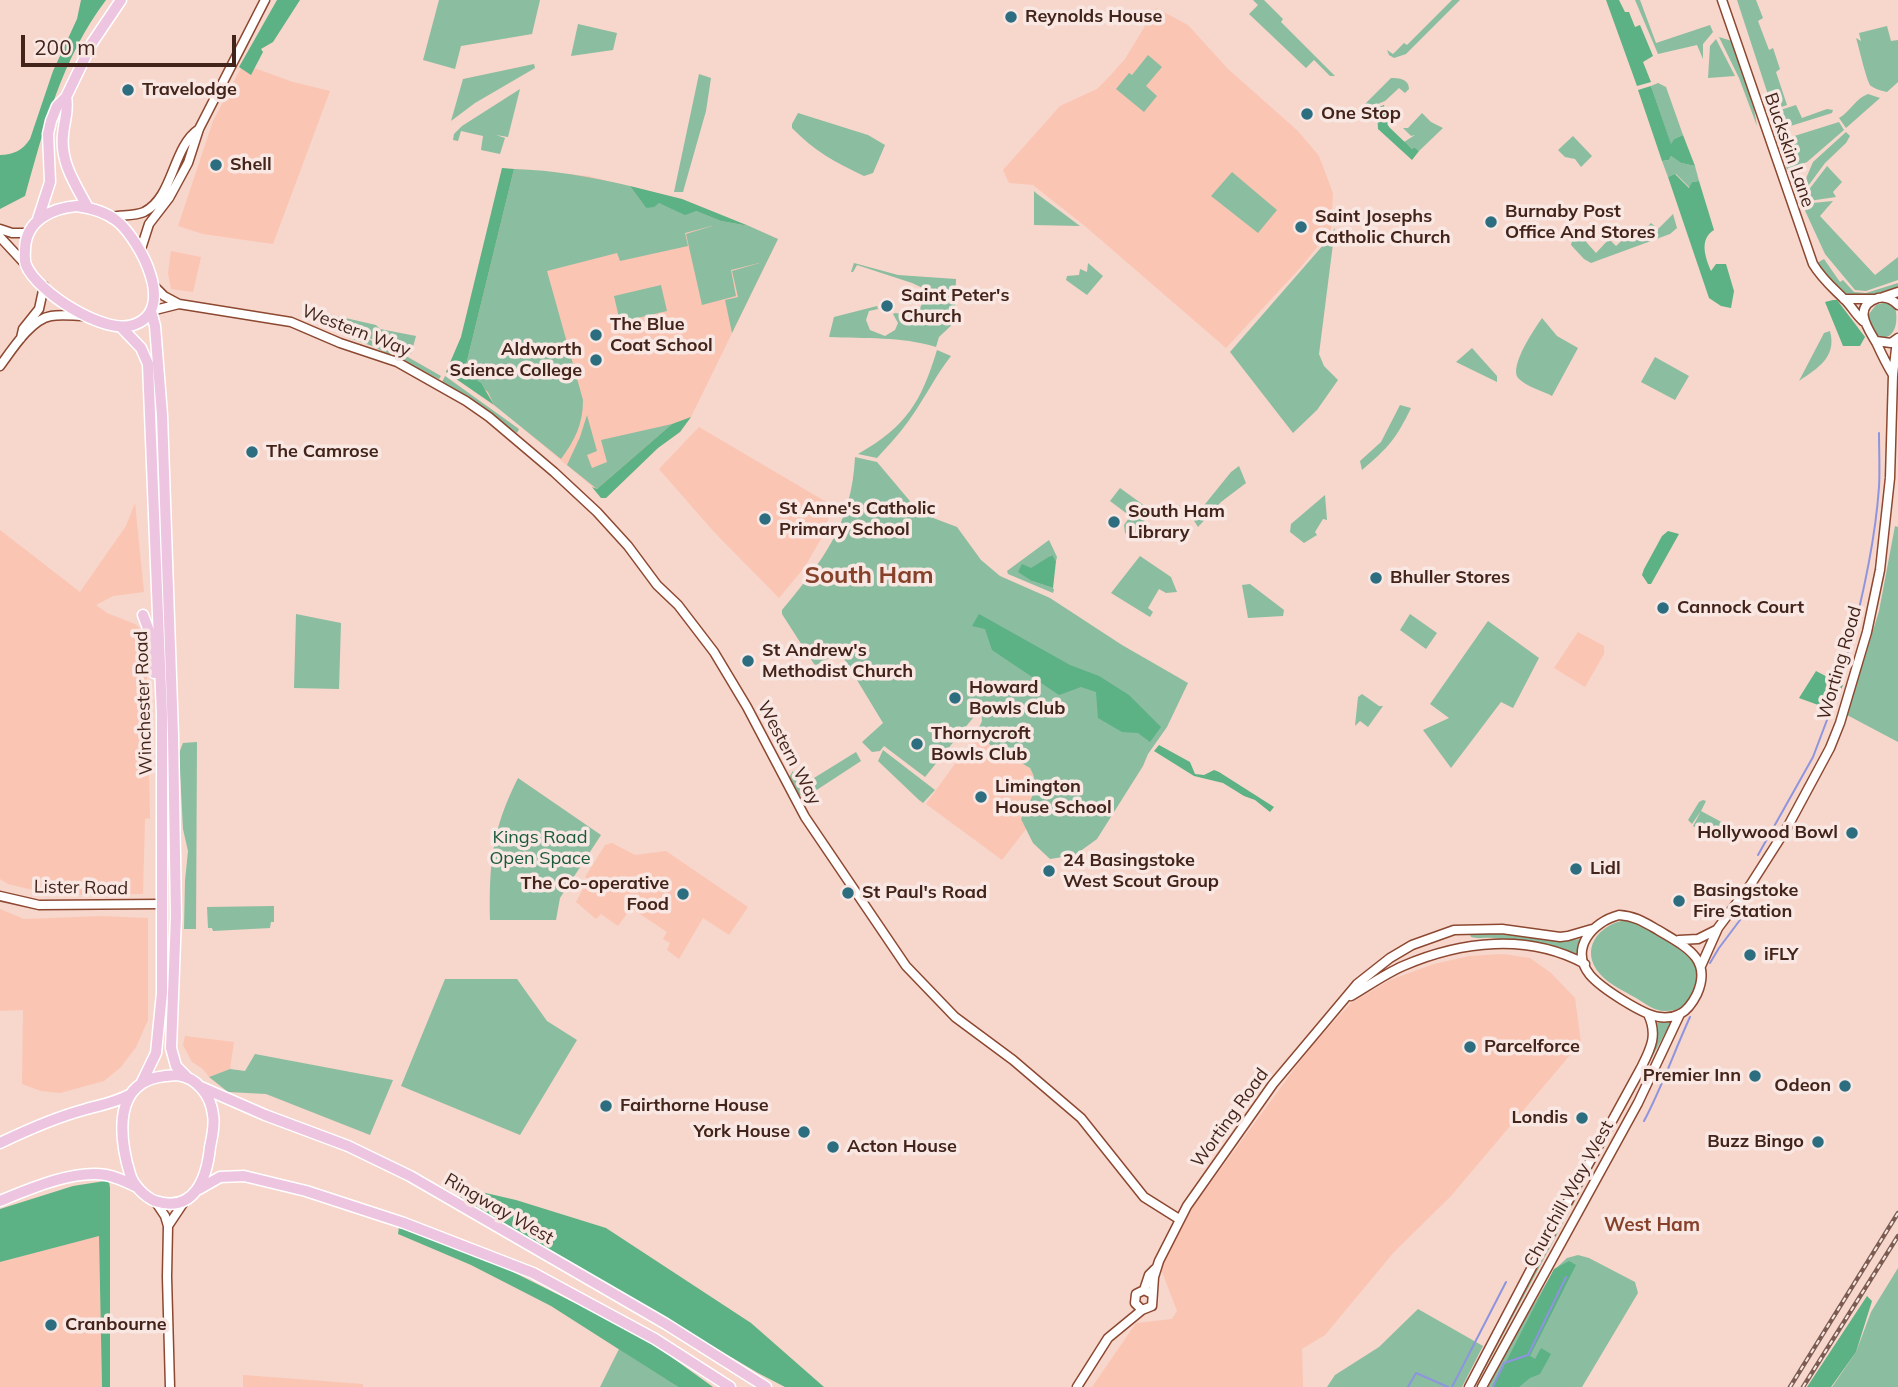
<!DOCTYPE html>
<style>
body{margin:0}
#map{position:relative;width:1898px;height:1387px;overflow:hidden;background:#f7d6cb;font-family:Mulish,sans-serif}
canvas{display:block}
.scale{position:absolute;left:21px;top:35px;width:215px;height:32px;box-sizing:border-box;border:4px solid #43241a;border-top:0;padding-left:9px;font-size:21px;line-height:24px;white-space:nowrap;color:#43241a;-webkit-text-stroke:5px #f8e7e2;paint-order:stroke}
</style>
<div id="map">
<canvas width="1898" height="1387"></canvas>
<div class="scale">200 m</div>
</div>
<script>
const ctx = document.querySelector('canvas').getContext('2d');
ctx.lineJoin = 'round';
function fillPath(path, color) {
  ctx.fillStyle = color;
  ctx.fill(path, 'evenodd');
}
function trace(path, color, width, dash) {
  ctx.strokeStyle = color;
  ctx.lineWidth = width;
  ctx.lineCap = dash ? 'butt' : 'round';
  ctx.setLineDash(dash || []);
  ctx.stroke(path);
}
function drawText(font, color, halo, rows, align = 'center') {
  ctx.font = font + ' Mulish,sans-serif';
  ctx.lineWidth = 7;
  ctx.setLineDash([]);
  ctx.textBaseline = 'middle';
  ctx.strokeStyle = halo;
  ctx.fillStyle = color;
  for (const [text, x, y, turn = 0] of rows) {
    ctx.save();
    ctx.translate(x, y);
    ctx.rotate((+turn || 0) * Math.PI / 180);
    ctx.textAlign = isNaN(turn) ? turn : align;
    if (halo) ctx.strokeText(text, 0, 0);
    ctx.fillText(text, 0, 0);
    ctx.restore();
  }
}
fillPath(new Path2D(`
 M1156,8L1188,25L1228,69L1298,131L1319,156L1333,193L1331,230L1300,268L1226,348L1086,227L1033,185L1009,183L1003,170L1060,106L1097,89L1109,77L1125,59Z
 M243,64L293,82L330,91L273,244L203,234L178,226L213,121Z
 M502,168L588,176L661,194L682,199L778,239L691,417L680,432L658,448L606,498L502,411L446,372L461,337Z
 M171,251L201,257L193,292L171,289L168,273Z
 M699,427L833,506L821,539L804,568L779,598L714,532L659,469Z
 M135,503L144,592L113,596L96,605L107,613L135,624L141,629L147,674L150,818L145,819L143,894L53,895L8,884L0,879V530L80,592L126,526Z
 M1578,632L1604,646V654L1585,687L1554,668Z
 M975,736L1030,768L1037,785L1021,818L1026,829L1002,860L926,804Z
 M612,843L635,855L666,851L748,907L729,935L703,918L679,959L667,950L670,943L663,939L667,932L631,908L618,926L601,914L596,919L576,902L588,879L585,877L605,845Z
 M0,909L24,919L101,916L148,918V1020L136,1047L121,1067L104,1081L60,1093L41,1091L22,1084L23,1010L0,1011Z
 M1503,954L1530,958L1551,973L1575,998L1581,1042L1451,1196L1394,1252L1325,1335L1302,1349L1303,1387H1092L1136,1323L1172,1319L1177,1311L1161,1269L1181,1223L1312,1045L1351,1003L1390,980L1434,964L1469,956Z
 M185,1036L234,1042L230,1069L209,1077L203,1069L192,1062L183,1045Z
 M99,1235L102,1387H0V1262Z
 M243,1375L363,1384V1387H243Z`), '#fbc5b4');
fillPath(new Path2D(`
 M439,0H540L532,34L461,46L455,69L423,60Z
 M1253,0H1264L1283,19L1281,22L1335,76H1330L1314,60L1306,68L1249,14L1258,5Z
 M1452,0H1460L1406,54L1394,58L1389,55L1387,50L1393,54L1404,43L1407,45Z
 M1635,0H1640L1656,43L1710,25L1713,32L1703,44V59L1697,45L1658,54Z
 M1737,0H1756L1763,18L1758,21L1769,50L1773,48L1780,69L1776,72L1787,105L1773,110Z
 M578,24L617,33L613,50L571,56Z
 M1887,26L1891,41L1898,40V82L1887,92C1882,91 1875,89 1871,86C1867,84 1859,47 1856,38L1861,41L1859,33Z
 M1719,37L1732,41L1754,109L1757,126L1739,78Z
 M1716,39L1735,76L1708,78L1710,46Z
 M1148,55L1162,67L1146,86L1157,96L1144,112L1116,89L1129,73L1132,75Z
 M534,64L535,68L475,103L451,121L463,79Z
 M699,74L711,78L706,111L683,192H674Z
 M1391,78C1399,78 1409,79 1409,89L1405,93L1399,88L1385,101L1368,108L1364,105Z
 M1658,83L1666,87L1683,135L1674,139L1671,145L1651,86Z
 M520,89L508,137L496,135L505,138L500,154L481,150L483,136L461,131L458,141L453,140L454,134L462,126Z
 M1868,94L1880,98L1846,128L1839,118C1850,112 1856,98 1868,94Z
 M1796,105L1802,118L1827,109L1833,110L1832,113L1781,129L1774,112Z
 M798,113L868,135L885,145L873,173L864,176C836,163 813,150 792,128V124Z
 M1422,113L1431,122L1443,128L1419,151L1414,147L1412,149L1404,142L1415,135L1411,136L1403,128H1408Z
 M1839,122L1844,130L1807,162L1787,170L1781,147L1788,138Z
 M1846,132L1850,136L1846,143L1825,163L1800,197L1799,195L1813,162Z
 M1573,136L1592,156L1581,167L1575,159L1565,157L1558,150Z
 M1671,156L1681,163L1695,166L1699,181L1692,182L1690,188L1676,174L1668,177L1662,161L1669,160Z
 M1827,166L1842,182L1833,192L1836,197L1802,202L1801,200Z
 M514,169C553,170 592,177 630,186L646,208L659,203L696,211L721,221L749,226L778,239L732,333L725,300L738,297L732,271L763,262L731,270L736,296L702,305L686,234L715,225L685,233L688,246L620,261L617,253L547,271L583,400C583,424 575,440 561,459L494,405L488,392L464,373Z
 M1232,172L1277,210L1258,233L1211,196Z
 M1034,191L1036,193L1080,226L1034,225Z
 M1833,201L1820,216L1875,275L1898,257V280L1866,291L1855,290L1825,254L1802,204Z
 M1673,214L1677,228L1670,234L1591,263L1584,259L1571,245L1572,241L1579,234L1596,253L1609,239L1616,246L1631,232L1638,237L1651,223L1658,229Z
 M1335,228L1319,354L1324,366L1338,380L1317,410L1293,433L1230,352L1325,243Z
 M1824,259L1840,282L1843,280L1854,292L1866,293L1898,283V287C1856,300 1842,304 1817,263Z
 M854,263L898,275L956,279L955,309L941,314H918L927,290L912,283L857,265L853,272H851Z
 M1088,263L1103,276L1087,295L1066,280L1067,276L1079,275L1080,269L1087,272Z
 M661,285L667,311L620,322L614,296Z
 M1886,302L1895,307C1898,319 1897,336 1883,338C1874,335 1868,324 1869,314L1876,305Z
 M877,306L878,309L869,311L866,320L870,330L885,336L895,330L898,323L893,314L895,313L933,318L954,313L956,321L939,337L936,347C900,336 866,339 829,337L834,317Z
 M315,311L376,325L380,329L416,336L411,354L316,318Z
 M1542,318L1557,336L1578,348L1552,396C1543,391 1525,386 1518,378C1509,366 1535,328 1542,318Z
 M1830,331C1837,357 1818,368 1799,381L1824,333Z
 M351,332L399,352L441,376L439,379L372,346L349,338Z
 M1472,348L1497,376V382L1456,362Z
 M937,350L951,356C936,375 926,396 912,416C902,431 889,445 877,458L858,454C907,426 921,402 937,350Z
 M1655,357L1689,376L1675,400L1641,382Z
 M445,376L519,429L517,433L442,382Z
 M1400,405L1411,408C1396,439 1388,448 1362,470L1360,461L1381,442Z
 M587,415L597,451L587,455L592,468L607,462L601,440L672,424L597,489L567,465L580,437Z
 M855,457L877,462L920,513L957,527L981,560L1000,576L1050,598L1122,645L1188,683L1167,727L1148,754L1143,766L1097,839L1075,855L1050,859L1033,843L1021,819C1030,797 1042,790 1030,768L975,736L982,721L981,708L925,777L884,746L880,751L872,752L862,742L883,723L840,652L816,665L814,664L782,614V610C823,561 852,523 855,457Z
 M1239,466L1246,483L1221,502L1198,527L1193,519L1231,472Z
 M1120,488L1149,509V514L1132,538L1125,533L1124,525L1129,518L1126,513L1110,501Z
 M1325,495L1327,520L1323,519L1315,532L1317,535L1304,543L1290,532L1291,524Z
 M1895,526L1898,527V742L1847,715L1879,611Z
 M1049,540L1057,557L1056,561L1051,555L1032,581L1053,588L1054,590L1053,593L1008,574L1007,571Z
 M1140,556L1171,577L1177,592L1166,593L1159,589L1148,608L1153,612L1150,617L1111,593Z
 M1250,584L1284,610L1283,616L1248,618L1242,585Z
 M296,614L341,623L339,689L294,688Z
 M1410,614L1437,633L1426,649L1400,630Z
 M1488,621L1539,658L1513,708L1501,702L1451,768L1423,730L1449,718L1430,704Z
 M1362,694L1379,706H1383L1368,727L1360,721L1355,726L1358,697Z
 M197,742L196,929H184L185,881L188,851L183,829L179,753L183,743Z
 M883,750L935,790L923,803L919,800L878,761Z
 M856,752L861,761L809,795L802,787L805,793L797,797L787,780L793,771L801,786Z
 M518,778L601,835L560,898L556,920H490C489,864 492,829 518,778Z
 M1703,800L1706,801L1701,811L1727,825L1719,839L1693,826L1701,811L1692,824L1688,820L1699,802Z
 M274,906V922H271L270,928L213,931L212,928H208L207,907Z
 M1625,920C1638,922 1648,929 1659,936C1684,951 1710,962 1692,996C1686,1007 1677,1011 1665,1011C1654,1011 1646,1004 1636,998C1624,991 1610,985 1600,974C1579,950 1598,925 1625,920Z
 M1469,932H1505L1558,941L1583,939L1581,958C1553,944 1524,943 1494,938C1486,937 1479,939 1471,937Z
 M445,979H517L547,1021L577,1040L520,1135L401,1086Z
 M1671,1022L1475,1387H1471L1653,1051L1658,1032L1657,1023Z
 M255,1054L393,1080L370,1135L266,1094L228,1092L209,1077L230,1069L245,1071Z
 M1578,1255L1589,1258L1635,1282L1638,1293L1582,1387H1488L1502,1358L1554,1270L1567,1258Z
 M1898,1268V1387H1832L1856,1352L1871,1312Z
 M1418,1309L1483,1346L1462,1387H1327L1335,1375L1379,1347Z
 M619,1349L678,1387H600Z`), '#8bbda0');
fillPath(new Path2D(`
 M81,0H106C62,58 44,128 25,196L0,209V155C13,155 23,150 30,139L53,71L77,19Z
 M277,0H300L273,42L261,49L263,52L251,75L239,67Z
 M1606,0H1619L1625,12H1629L1635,27L1640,25L1653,56L1643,62L1651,82L1637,86Z
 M1651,86L1671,144L1674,139L1683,135L1695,166L1681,163L1671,156L1669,160L1662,161L1638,90Z
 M1384,105L1389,127L1412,149L1414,147L1419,151L1412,160L1378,129L1377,108Z
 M502,168L514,169L464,373L481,383L494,405L446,372L461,337Z
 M1675,174L1689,188L1692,182L1699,181L1714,230C1699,239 1705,257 1711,271L1716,264H1726L1734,291L1731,308L1721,306L1709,298L1668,177Z
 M630,186L682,199L749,226L721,221L696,211L685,215L659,203L654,207L646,208Z
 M1833,300H1837L1865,337L1860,346H1843L1825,302Z
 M691,417L680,432L658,448L606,498H601L592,487L597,489L672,424Z
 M1668,531L1679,534L1651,584H1648L1642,575L1644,569L1662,536Z
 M1052,555L1056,561L1053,588L1032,581L1018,572L1022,564L1031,568Z
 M979,614L1070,665L1099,676L1129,695L1161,727L1150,742L1138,733L1122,732L1098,718L1096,692L1081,687L1059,695L992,650L985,629L972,626Z
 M1816,671L1843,685L1832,710L1799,698Z
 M1159,745L1190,762L1195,774L1204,775L1214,770L1219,772L1274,807L1270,812L1255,800L1244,796L1223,783L1194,776L1154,751Z
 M105,1181H109L110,1188V1387H102L99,1236L0,1262V1209L73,1186Z
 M464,1188L516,1200L606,1228L751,1323L824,1387H785L758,1373L460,1197Z
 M399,1227L469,1250L645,1338L713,1387H678L551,1306L471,1265L398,1234Z
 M1569,1261L1576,1265L1530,1356L1535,1359L1541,1348L1551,1354L1540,1374L1530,1378L1519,1387H1493L1554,1269Z
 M1867,1296L1872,1301L1856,1352L1831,1387H1807Z`), '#5cb185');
trace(new Path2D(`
 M1847,656C1862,601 1875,544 1879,487C1880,469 1879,451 1879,433
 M1758,855L1813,757L1827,720
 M1710,963L1719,948L1740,920
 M1644,1121C1662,1087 1674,1052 1690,1017
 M1408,1387L1416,1373L1448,1387
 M1452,1387L1506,1282
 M1493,1387L1504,1363L1528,1355L1566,1277`), '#8e95de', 2);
const secondary = new Path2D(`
 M1722,0L1813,264C1822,279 1832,287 1844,299C1851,305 1855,314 1863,321
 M111,217C122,215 135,216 144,212C174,197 172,147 199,129
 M0,229L12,233H28
 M0,237L26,265
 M141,249L149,224L169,198L188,163L199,129L265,0
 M152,284L164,296L179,304L291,322L340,343L397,362L466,401L489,417L554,472L597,512L628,546L657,585L678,605L714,652L747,707L805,817L906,966L955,1017L1013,1060L1081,1118L1144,1197L1179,1219
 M1883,297L1898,292
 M1844,299H1875
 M151,311L179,304
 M21,338L23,329L39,309L44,286
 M1876,341L1891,343L1898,338
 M0,366C11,351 31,319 51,316C62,314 74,316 85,316
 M1893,375C1887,365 1882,355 1877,344C1870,331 1850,307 1878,298C1886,296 1892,299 1898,305
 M0,896L39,905L162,904
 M1619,915C1635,916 1644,922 1658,930C1684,946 1713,958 1697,994C1693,1002 1688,1010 1680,1014C1674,1017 1665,1018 1659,1017C1643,1015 1601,988 1590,975C1569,949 1592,922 1619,915Z
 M1679,940L1698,939L1716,930
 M1701,966L1718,928L1751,884L1788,826L1830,748L1840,723L1867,632L1880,570L1890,478L1893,375L1897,340
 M1351,996C1368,986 1385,974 1403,966C1461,941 1528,933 1585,964
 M155,1201L165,1216L168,1226L167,1277L170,1387
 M168,1226L186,1199
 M1144,1290L1149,1275L1155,1269
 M1142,1310L1135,1303L1136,1294L1144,1290L1152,1294
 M1077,1387L1108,1338L1142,1310L1152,1306L1154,1277L1159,1261L1187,1206L1273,1084L1357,984L1390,958L1412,945L1454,930L1502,929L1560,937L1568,936L1592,929
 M1469,1387L1531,1269L1641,1068C1651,1048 1658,1035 1648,1014
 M1482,1387L1638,1103L1680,1014`);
const primary = new Path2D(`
 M66,97C69,111 64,121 63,135C60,163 76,185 88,208
 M77,206C91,208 106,212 117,221C140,240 178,311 133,325C104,335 37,292 26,265C24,260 25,253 25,249C26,220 52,208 77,206Z
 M38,219L50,182L48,134L51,121L57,106L66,97L92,43L121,0
 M151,311L155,326L162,415L173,735L176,916L171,1048L176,1066L186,1076
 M121,327L141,348L148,364L162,715V993L156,1053L141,1084
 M143,615L149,631L154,673
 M177,1075C196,1077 211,1095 213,1115C215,1125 212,1137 210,1147C207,1177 195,1214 155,1201C145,1197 133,1185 130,1174C122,1148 114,1102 141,1084C151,1077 164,1076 177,1075Z
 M201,1087L265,1115L348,1146L410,1176L666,1324L766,1387
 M0,1143C27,1130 54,1118 83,1110C100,1105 115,1103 131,1094
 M199,1189L220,1177L244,1176L306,1191L404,1223L533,1273L655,1339L730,1387
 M0,1201C29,1189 75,1169 106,1175C117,1177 127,1182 137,1187`);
trace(secondary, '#8d4831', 11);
trace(primary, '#fff', 13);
trace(secondary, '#fff', 8);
trace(primary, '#eec5e1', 10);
const rail = new Path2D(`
 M1790,1387L1898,1213
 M1803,1387L1898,1236`);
trace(rail, '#7c5c52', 4.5);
trace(rail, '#f8e7e2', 2, [5]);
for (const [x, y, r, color] of [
 [1011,17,7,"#2c6e80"],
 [128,90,7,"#2c6e80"],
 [1307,114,7,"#2c6e80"],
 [216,165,7,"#2c6e80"],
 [1491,222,7,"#2c6e80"],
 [1301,227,7,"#2c6e80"],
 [887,306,7,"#2c6e80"],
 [596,335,7,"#2c6e80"],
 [596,360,7,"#2c6e80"],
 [252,452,7,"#2c6e80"],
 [765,519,7,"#2c6e80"],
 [1114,522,7,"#2c6e80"],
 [1376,578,7,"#2c6e80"],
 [1663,608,7,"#2c6e80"],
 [748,661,7,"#2c6e80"],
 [955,698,7,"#2c6e80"],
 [917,744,7,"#2c6e80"],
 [981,797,7,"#2c6e80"],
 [1852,833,7,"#2c6e80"],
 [1576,869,7,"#2c6e80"],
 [1049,871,7,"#2c6e80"],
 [848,893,7,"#2c6e80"],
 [683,894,7,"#2c6e80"],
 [1679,901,7,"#2c6e80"],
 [1750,955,7,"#2c6e80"],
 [1470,1047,7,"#2c6e80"],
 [1755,1076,7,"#2c6e80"],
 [1845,1086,7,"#2c6e80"],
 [606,1106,7,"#2c6e80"],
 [1582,1118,7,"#2c6e80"],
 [804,1132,7,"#2c6e80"],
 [1818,1142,7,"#2c6e80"],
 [833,1147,7,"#2c6e80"],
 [51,1325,7,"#2c6e80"]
]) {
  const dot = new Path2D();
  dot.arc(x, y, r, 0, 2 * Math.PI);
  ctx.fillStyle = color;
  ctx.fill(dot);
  trace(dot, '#f8e7e2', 2.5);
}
drawText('bold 18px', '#43241a', '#f8e7e2', [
 ["Reynolds House",1025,17],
 ["Travelodge",142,90],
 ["One Stop",1321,114],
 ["Shell",230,165],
 ["Burnaby Post",1505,212],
 ["Office And Stores",1505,233],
 ["Saint Josephs",1315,217],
 ["Catholic Church",1315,238],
 ["Saint Peter's",901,296],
 ["Church",901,317],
 ["The Blue",610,325],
 ["Coat School",610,346],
 ["Aldworth",582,350,"right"],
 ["Science College",582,371,"right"],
 ["The Camrose",266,452],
 ["St Anne's Catholic",779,509],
 ["Primary School",779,530],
 ["South Ham",1128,512],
 ["Library",1128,533],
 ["Bhuller Stores",1390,578],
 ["Cannock Court",1677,608],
 ["St Andrew's",762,651],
 ["Methodist Church",762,672],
 ["Howard",969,688],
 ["Bowls Club",969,709],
 ["Thornycroft",931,734],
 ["Bowls Club",931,755],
 ["Limington",995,787],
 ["House School",995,808],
 ["Hollywood Bowl",1838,833,"right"],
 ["24 Basingstoke",1063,861],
 ["West Scout Group",1063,882],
 ["Lidl",1590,869],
 ["The Co-operative",669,884,"right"],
 ["Food",669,905,"right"],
 ["Basingstoke",1693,891],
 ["Fire Station",1693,912],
 ["St Paul's Road",862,893],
 ["iFLY",1764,955],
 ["Parcelforce",1484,1047],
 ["Premier Inn",1741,1076,"right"],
 ["Odeon",1831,1086,"right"],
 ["Fairthorne House",620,1106],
 ["Londis",1568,1118,"right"],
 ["York House",790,1132,"right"],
 ["Buzz Bingo",1804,1142,"right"],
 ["Acton House",847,1147],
 ["Cranbourne",65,1325]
], 'left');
drawText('18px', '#43241a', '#f8e7e2', [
 ["Buckskin Lane",1789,150,71],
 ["Western Way",356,331,21],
 ["Worting Road",1840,663,-74],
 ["Winchester Road",144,703,-92],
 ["Western Way",789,753,62],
 ["Lister Road",81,888,1],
 ["Worting Road",1230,1118,-54],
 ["Churchill Way West",1569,1194,-61],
 ["Ringway West",499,1209,30]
]);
drawText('18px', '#1a5a3c', '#f8e7e2', [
 ["Kings Road",540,838],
 ["Open Space",540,859]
]);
drawText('bold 19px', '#86412a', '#f8e7e2', [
 ["West Ham",1652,1225]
]);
drawText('bold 24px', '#86412a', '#f8e7e2', [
 ["South Ham",869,576]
]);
</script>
